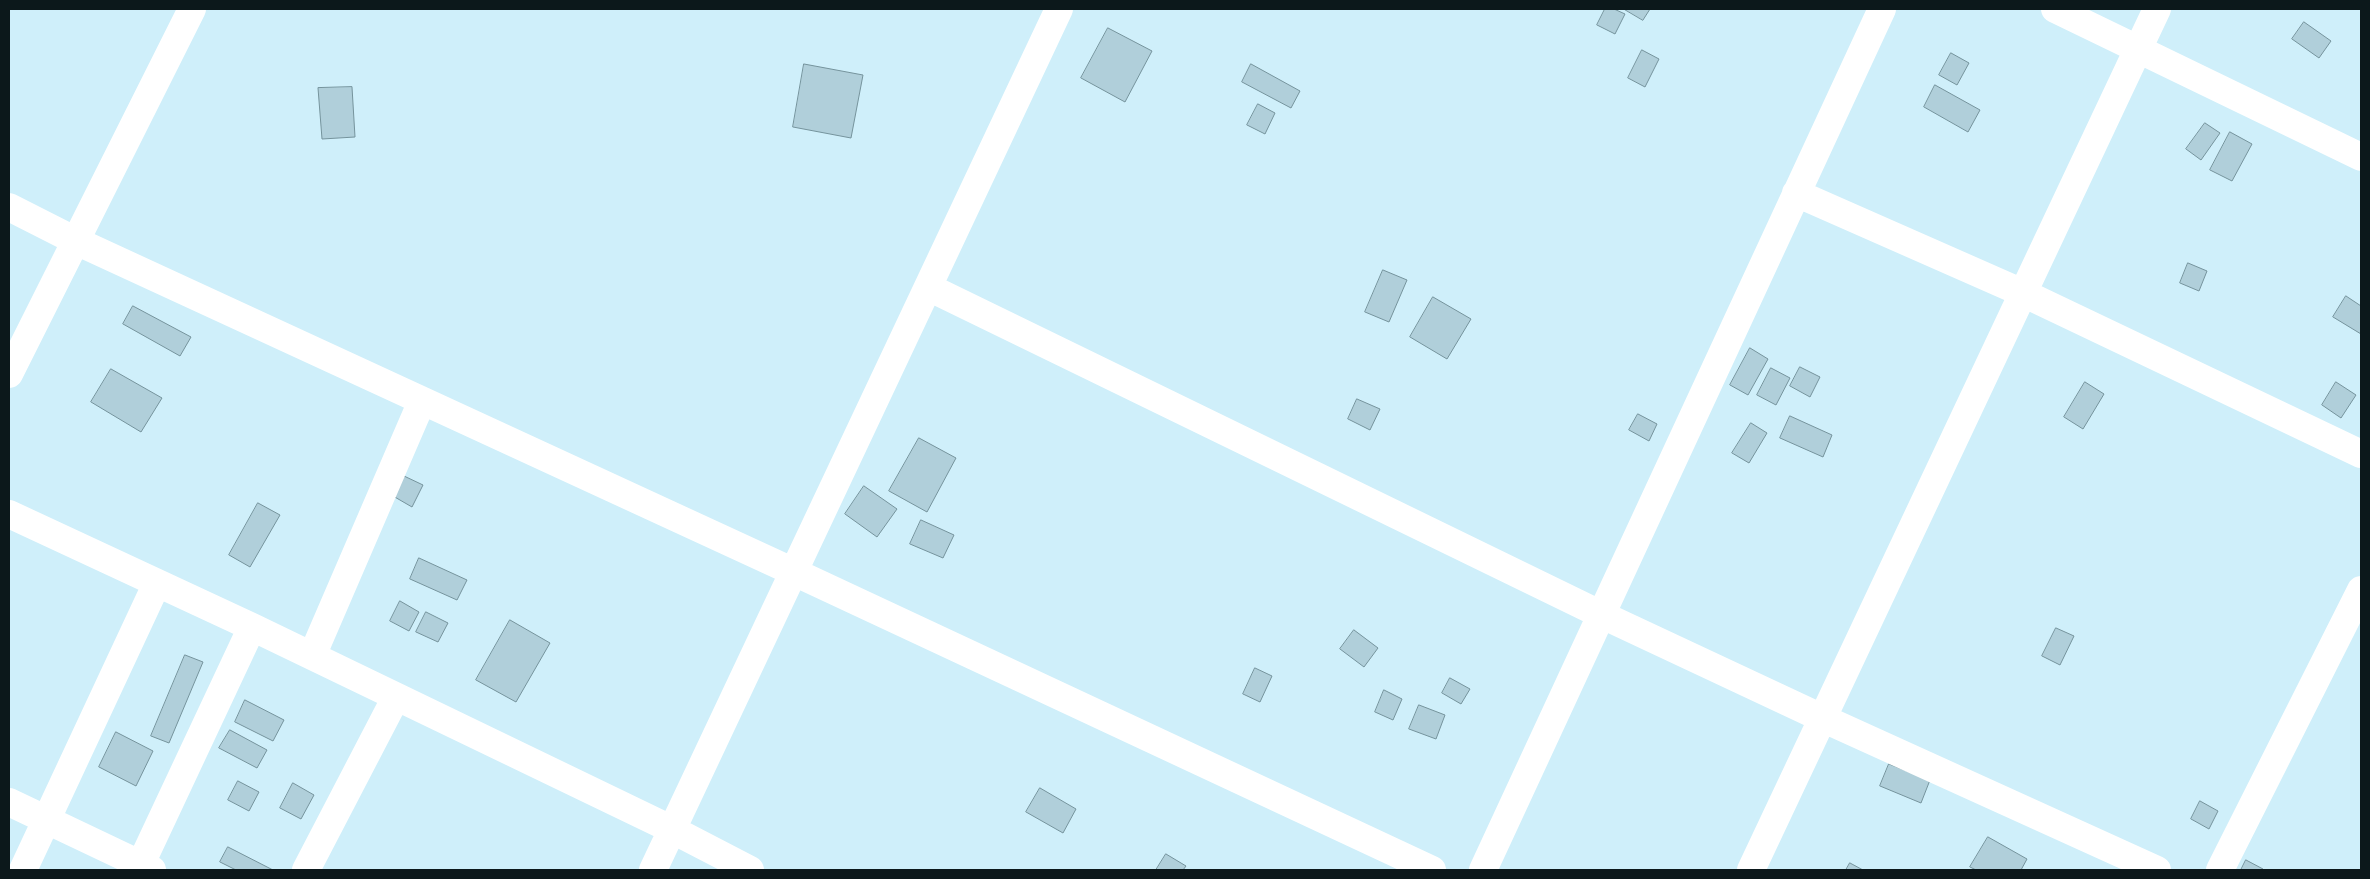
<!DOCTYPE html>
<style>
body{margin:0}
#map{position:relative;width:2370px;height:879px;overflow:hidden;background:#cfeffa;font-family:"Libre Baskerville",serif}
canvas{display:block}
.frame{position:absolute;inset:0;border:10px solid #0c181b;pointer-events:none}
</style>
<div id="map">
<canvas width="2370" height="879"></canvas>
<div class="frame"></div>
</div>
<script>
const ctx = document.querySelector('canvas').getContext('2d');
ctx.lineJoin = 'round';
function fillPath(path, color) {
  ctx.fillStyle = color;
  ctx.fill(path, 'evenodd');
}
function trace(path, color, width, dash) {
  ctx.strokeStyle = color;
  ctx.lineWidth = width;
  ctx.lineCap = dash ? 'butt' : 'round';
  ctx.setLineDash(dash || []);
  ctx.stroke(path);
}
const building = new Path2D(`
 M1605,9H1614L1625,14L1615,34L1597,25Z
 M1624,9H1650L1643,20Z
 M2304,22L2331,41L2319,58L2292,39Z
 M1108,28L1152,51L1125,102L1081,78Z
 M1642,50L1659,59L1645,87L1628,78Z
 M1951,53L1969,63L1957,85L1939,75Z
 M804,64L863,75L851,138L793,127Z
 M1251,64L1300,91L1291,108L1242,82Z
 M1935,85L1980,110L1968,132L1924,107Z
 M352,87L355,137L322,139L318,88Z
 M1258,104L1275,113L1265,134L1247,125Z
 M2205,123L2220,133L2201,160L2186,149Z
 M2230,132L2252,144L2232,181L2210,170Z
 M2188,263L2207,271L2199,291L2180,283Z
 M1383,270L1407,280L1389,322L1365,312Z
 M2346,296L2361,306V334L2333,317Z
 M1433,297L1471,319L1447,359L1410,337Z
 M133,306L191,337L180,356L123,324Z
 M1750,348L1768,359L1748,395L1730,385Z
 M1800,367L1820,377L1810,397L1790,386Z
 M1771,368L1790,378L1776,405L1757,395Z
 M111,369L162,398L141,432L91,402Z
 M2085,382L2104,394L2083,429L2064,417Z
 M2336,382L2356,395L2341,418L2322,405Z
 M1357,399L1380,409L1370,430L1348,419Z
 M1638,414L1657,424L1649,441L1629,430Z
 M1790,416L1832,435L1823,457L1780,438Z
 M1751,423L1767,433L1749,463L1732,453Z
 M919,438L956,458L927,512L889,491Z
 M404,476L423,485L412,507L393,496Z
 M864,486L897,509L877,537L845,514Z
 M258,503L280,515L250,567L229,555Z
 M921,520L954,535L943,558L910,544Z
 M419,558L467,580L457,600L410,579Z
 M400,601L419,612L409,631L390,621Z
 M426,612L448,623L438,642L416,632Z
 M510,620L550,643L516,702L476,680Z
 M2056,628L2074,636L2060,665L2042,656Z
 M1354,630L1378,648L1364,667L1340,649Z
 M185,655L203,662L169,743L151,736Z
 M1255,668L1272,676L1260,702L1243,694Z
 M1450,678L1470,689L1461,704L1442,693Z
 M1384,690L1402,699L1393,720L1375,712Z
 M245,700L284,720L273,741L235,722Z
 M1419,705L1445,715L1436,739L1409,729Z
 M230,730L267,750L257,768L219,748Z
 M116,732L153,751L136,786L99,767Z
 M1889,764L1930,780L1921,803L1880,786Z
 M238,781L259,792L249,811L228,800Z
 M293,783L314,795L301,819L280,808Z
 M1040,788L1076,809L1063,833L1026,812Z
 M2200,801L2218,811L2209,829L2191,819Z
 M1988,837L2027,859L2021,870H1976L1970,867Z
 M228,847L273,870H236L220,862Z
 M1166,854L1186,866L1183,870H1156Z
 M2246,860L2263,869V870H2241Z
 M1850,863L1863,870H1846Z`);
fillPath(building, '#b0cfda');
trace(building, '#75939c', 1);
trace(new Path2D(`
 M2055,9L2361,157
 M1796,193L2023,293L2361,454
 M9,207L76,241L794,572L1432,870
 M928,287L1600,614L1822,718L2157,870
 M9,374L192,9
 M9,514L252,627L671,829L750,870
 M312,656L422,401
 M9,802L152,870
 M23,870L157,583
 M138,870L252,627
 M306,870L396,697
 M653,870L1059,9
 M1483,870L1882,9
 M1751,870L2157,9
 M2220,870L2361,590`), '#fff', 28);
</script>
